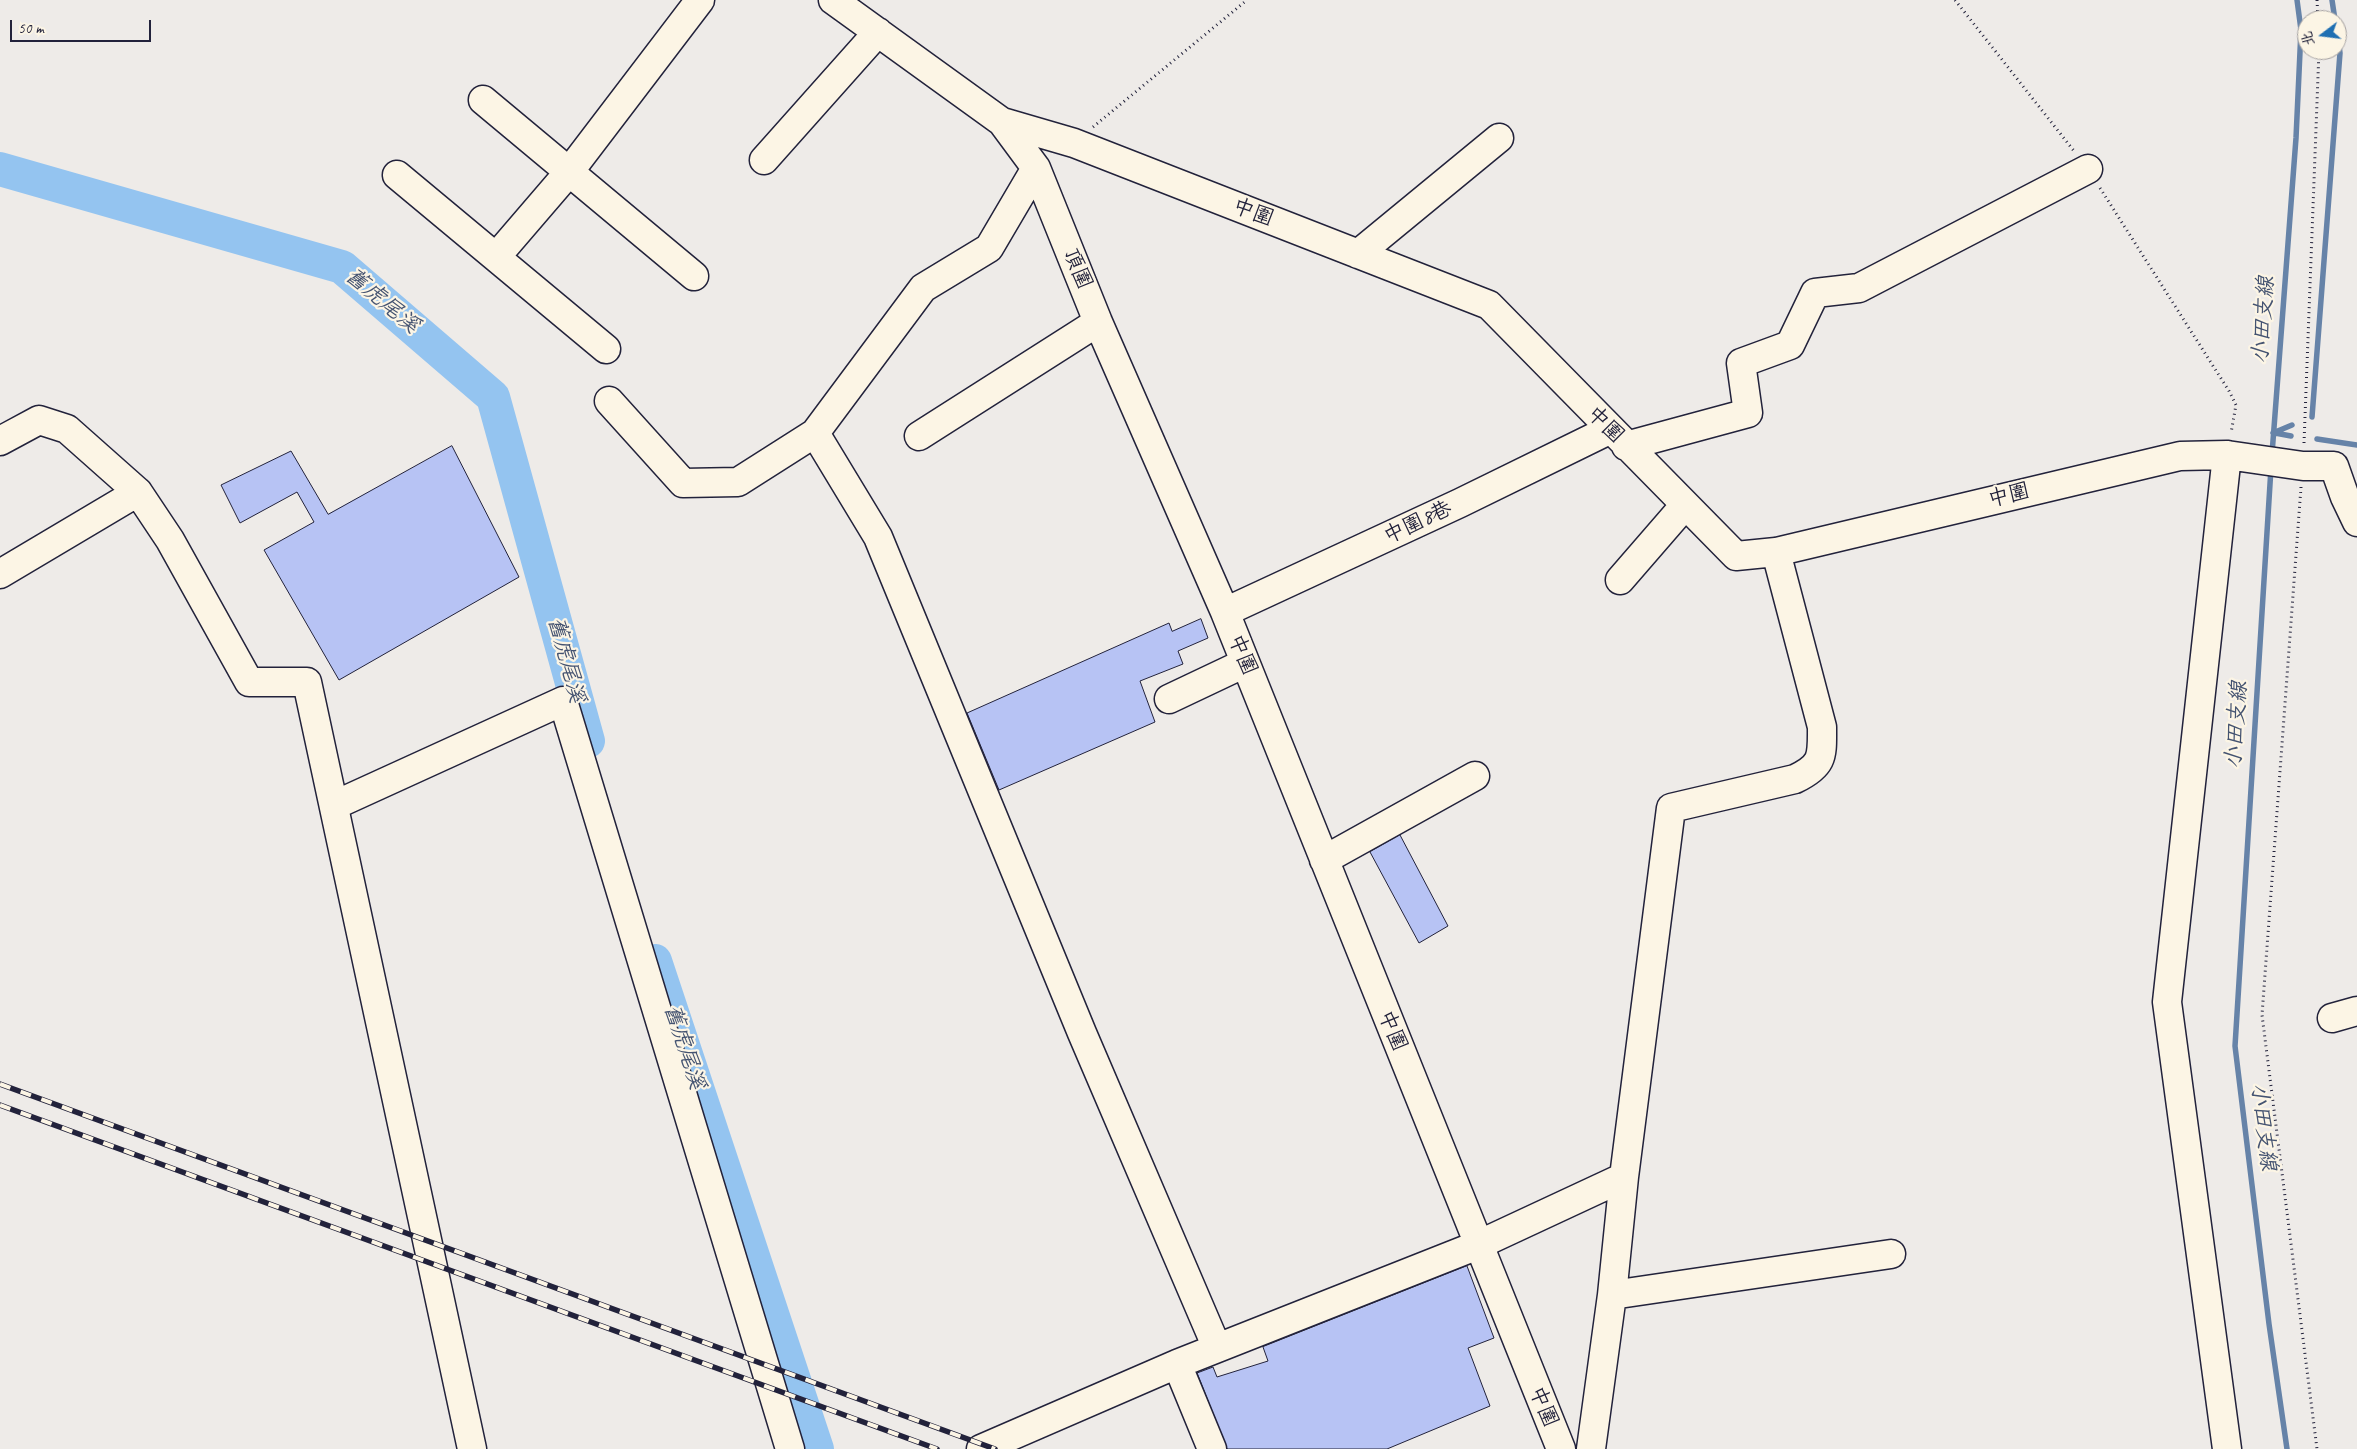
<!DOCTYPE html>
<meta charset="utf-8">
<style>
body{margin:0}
#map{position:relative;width:2357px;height:1449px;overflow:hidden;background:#eeebe8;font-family:Caveat,"LXGW WenKai TC",sans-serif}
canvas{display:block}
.north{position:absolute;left:2297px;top:10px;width:50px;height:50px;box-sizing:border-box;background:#fcf5e5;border:1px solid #a5a1a1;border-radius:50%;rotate:255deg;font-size:14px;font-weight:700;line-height:20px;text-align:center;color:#22223b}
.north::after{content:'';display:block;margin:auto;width:18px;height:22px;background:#1f6fb2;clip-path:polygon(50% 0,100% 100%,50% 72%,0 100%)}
.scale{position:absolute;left:10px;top:20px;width:141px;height:22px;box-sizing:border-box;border:2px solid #22223b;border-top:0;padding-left:6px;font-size:15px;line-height:18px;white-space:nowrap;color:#22223b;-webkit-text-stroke:4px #fcf5e5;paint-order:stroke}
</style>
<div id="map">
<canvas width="2357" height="1449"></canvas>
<div class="north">北</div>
<div class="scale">50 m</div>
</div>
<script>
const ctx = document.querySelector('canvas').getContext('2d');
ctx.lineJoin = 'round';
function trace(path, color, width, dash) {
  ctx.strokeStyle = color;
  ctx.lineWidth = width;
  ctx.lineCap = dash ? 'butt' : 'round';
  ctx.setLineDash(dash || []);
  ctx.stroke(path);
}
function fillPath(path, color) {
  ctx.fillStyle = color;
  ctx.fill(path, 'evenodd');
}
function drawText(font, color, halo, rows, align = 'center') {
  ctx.font = font + ' Caveat,"LXGW WenKai TC",sans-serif';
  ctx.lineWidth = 4.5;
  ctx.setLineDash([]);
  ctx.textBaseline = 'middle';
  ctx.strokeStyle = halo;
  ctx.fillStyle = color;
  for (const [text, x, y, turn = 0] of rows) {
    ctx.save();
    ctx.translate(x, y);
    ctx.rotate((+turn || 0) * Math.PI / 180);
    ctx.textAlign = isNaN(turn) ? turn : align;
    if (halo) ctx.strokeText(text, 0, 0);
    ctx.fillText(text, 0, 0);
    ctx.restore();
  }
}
trace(new Path2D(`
 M2332,0L2335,20
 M2312,417L2340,53L2337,31
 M2273,433L2292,425
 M2275,433L2291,436
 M2317,439L2357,445
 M2272,454L2296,138L2301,30L2297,0
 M2271,468L2235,1046L2269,1324L2287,1449`), '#6683a8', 5.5);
trace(new Path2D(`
 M0,169L342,267L493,397L588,741
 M655,961L817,1449`), '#94c4f0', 34);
const building = new Path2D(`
 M452,446L519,577L339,680L264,550L314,522L297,492L240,523L221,485L291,451L328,514Z
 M1201,619L1208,638L1178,651L1183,664L1140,681L1155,722L999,790L967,713L1169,623L1172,631Z
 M1400,835L1448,926L1419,943L1370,852Z
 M1467,1266L1494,1338L1468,1348L1490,1406L1387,1449H1227L1197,1373L1213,1367L1217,1377L1268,1361L1263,1347Z`);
fillPath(building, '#b7c3f4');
trace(building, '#22223b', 1);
const minor = new Path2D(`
 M833,0L1002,122L1036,168L1098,322L1225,612L1561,1449
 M483,100L694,276
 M1002,122L1074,143L1489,305L1736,556L1776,552L2180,456L2227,455L2303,466H2334L2345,497L2357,522
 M764,160L878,32
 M397,175L606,349
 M1358,254L1499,138
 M496,257L569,172L700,0
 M609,401L683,483L738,482L815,433L923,288L989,248L1036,168
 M815,433L878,537L1082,1033L1217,1348
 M919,436L1098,322
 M0,441L39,420L67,429L138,492L170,540L249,682H307L472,1449
 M1626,446L1748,413L1741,363L1790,345L1815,293L1859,288L2088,169
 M2227,455L2167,1002L2227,1449
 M0,574L138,492
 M1620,580L1685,505
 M1225,612L1460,503L1609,430
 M1169,699L1245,663
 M335,805L563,701L790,1449
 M1324,860L1475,776
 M2332,1018L2357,1011
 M1612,1295L1891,1254
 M1177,1364L1478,1245L1624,1177
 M981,1449L1177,1364L1212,1449
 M1591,1449L1612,1295L1624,1177L1671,808L1795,779C1824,765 1822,756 1822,727L1776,552`);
trace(minor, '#22223b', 31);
trace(new Path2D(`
 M1955,0L2074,151
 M2317,0L2318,20
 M1093,127L1247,0
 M2100,188L2229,391L2236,405L2231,433
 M2304,443L2319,50
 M2301,487L2262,1015L2317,1449`), '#22223b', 3, [1, 4]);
trace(minor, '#fcf5e5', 28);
const rail = new Path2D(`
 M0,1084L995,1449
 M0,1105L937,1449`);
trace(rail, '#22223b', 5.5);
trace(rail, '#fcf5e5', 4, [11]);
drawText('21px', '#22223b', '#fcf5e5', [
 ["中圍",1253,213,21],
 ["頂圍",1077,269,68],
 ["中圍",1605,425,45],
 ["中圍",2009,496,-13],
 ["中圍8巷",1418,523,-25],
 ["中圍",1242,655,68],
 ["中圍",1392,1031,68],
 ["中圍",1543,1407,68]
]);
drawText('italic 22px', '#445371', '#fcf5e5', [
 ["舊虎尾溪",382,301,40],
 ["小田支線",2264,320,-86],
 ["舊虎尾溪",566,660,75],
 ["小田支線",2237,725,-86],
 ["舊虎尾溪",684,1047,72],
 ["小田支線",2263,1127,83]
]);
</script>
